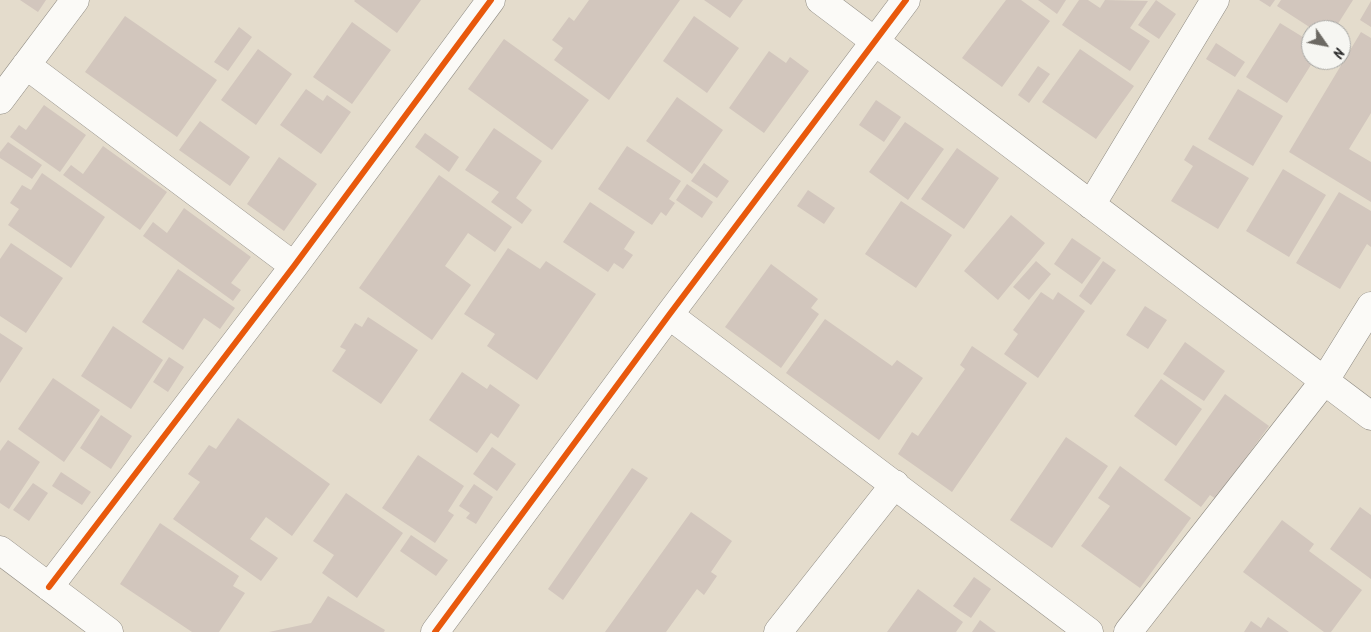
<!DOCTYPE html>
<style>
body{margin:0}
#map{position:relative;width:1371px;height:632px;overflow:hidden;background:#e4dccc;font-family:Kalam,sans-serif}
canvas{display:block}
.north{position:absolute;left:1301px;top:20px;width:50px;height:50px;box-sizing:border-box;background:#f6f6f2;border:1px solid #a5a5a2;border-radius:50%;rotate:123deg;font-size:14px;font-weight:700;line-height:20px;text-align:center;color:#2b2b2b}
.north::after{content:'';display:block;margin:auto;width:18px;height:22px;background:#6c6963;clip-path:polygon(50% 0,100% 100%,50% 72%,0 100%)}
</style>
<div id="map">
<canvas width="1371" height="632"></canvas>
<div class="north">N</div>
</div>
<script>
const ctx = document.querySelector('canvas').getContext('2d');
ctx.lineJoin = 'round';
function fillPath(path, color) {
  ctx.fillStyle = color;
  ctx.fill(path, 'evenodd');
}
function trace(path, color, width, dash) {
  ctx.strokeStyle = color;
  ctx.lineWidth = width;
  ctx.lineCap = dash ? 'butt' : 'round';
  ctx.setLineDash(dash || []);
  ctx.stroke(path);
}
fillPath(new Path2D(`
 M20,0H46L38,12Z
 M355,0H421L397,33L354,1Z
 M589,0H680L609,100L554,60L563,48L552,40L569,17L574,21Z
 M704,0H743L730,18Z
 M1006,0H1021L1050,21L1002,87L962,58Z
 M1038,0H1066L1057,14Z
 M1079,0H1088L1100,8L1105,0L1148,1L1130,28L1150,41L1130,71L1062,25Z
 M1156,0L1176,14L1159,39L1138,25Z
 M1259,0H1275L1270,7Z
 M1281,0H1353L1334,30H1314L1277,6Z
 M1371,1V27L1360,20Z
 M125,16L217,80L177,137L85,72Z
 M694,16L739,48L707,93L663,61Z
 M352,22L391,50L352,104L313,77Z
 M1280,23L1311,42V60H1314L1287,103L1246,77Z
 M239,27L252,37L228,71L214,62Z
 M1361,32L1371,38V113L1349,149L1371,162V202L1289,152Z
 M504,39L589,100L552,150L468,89Z
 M1216,43L1245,62L1235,77L1206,59Z
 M258,49L292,74L256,125L221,100Z
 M1080,49L1134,86L1096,139L1042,102Z
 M769,51L786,63L790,57L809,71L764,133L729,108Z
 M1038,66L1050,74L1029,103L1018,95Z
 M306,89L323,101L327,95L351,112L321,154L280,125Z
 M1238,89L1283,116L1253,166L1208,139Z
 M677,97L723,130L692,174L646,141Z
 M876,100L901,117L884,142L859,125Z
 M44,105L86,135L60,172L10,137L19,125L26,130Z
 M200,121L250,157L230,186L179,150Z
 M905,122L944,149L908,200L869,172Z
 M494,128L542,161L516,198L532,210L522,224L491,202L499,192L465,170Z
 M425,133L459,157L449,172L415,147Z
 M8,142L42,165L32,179L0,158V152Z
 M1193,145L1249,178L1218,229L1171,201L1193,166L1184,160Z
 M103,146L167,192L140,230L63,175L71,165L83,174Z
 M627,146L681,181L669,199L675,203L666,216L661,212L652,225L598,189Z
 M957,148L999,178L964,229L921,199Z
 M279,157L317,184L284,231L247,204Z
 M704,163L729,181L717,198L691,181Z
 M1283,169L1326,195L1289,257L1246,231Z
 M42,173L105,217L71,268L8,225L19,209L10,203L22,185L31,190Z
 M439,175L512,227L495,252L468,233L445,266L471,285L432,340L359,288Z
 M687,184L713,202L702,218L676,200Z
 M808,190L835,208L824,224L797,206Z
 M1339,192L1371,211V247L1367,244L1340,289L1296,263Z
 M901,201L952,235L916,288L865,254Z
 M590,202L635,232L624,249L633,255L623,269L614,263L608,272L563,242Z
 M184,208L251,257L231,283L241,290L233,301L143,236L153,222L167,233Z
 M1011,215L1045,243L998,300L964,271Z
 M1072,238L1101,258L1082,284L1054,264Z
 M11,243L63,278L26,333L0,316V259Z
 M508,248L540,269L546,261L596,294L537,380L487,346L495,334L464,314Z
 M1036,261L1051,274L1029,300L1013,287Z
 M1103,261L1116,270L1091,305L1079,296Z
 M771,264L818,299L811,308L819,314L781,368L725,327Z
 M178,269L235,308L220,329L204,318L183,350L142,322Z
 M1041,292L1053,300L1058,292L1085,311L1038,378L1004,354L1018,334L1013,330Z
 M1145,306L1167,320L1148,349L1126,335Z
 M368,317L418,350L381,404L332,371L346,350L340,347L355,323L362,327Z
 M825,319L892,366L897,360L923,378L879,440L786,373Z
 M113,326L163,360L131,409L81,376Z
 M0,333L23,348L0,383Z
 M1185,342L1225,371L1204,401L1163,374Z
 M972,346L1027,383L952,492L898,454L912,432L918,436L965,369L960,365Z
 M169,357L184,367L168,392L153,382Z
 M462,372L487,389L490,384L520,405L498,438L491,433L477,453L429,420Z
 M53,378L100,410L64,462L18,429Z
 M1161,379L1202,409L1176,446L1134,416Z
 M1225,394L1269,426L1216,499L1210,495L1201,507L1164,480Z
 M101,415L132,436L111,469L80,448Z
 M238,418L330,484L292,536L266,517L250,539L278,558L261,581L173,519L200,482L188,474L209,445L216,449Z
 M1066,437L1108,466L1052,548L1010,520Z
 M8,440L40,462L9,509L0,503V451Z
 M492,447L516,464L497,491L473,474Z
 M418,455L464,486L448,511L454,515L435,543L382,508Z
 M1120,466L1191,518L1140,588L1081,546L1110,506L1098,498Z
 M632,468L648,478L563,600L548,589Z
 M61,472L91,492L82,505L52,486Z
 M33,483L48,493L29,521L13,510Z
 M474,484L493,497L476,524L466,518L470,513L459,506Z
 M346,493L403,533L357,598L322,573L334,555L313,541Z
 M1360,507L1371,515V579L1330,549Z
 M691,512L732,541L711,572L717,576L704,595L697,589L666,632H605Z
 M1282,520L1314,544L1309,551L1362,590L1331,632H1324L1243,572Z
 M160,523L239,576L233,586L245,593L219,632H192L120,584Z
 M411,535L448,560L436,576L400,551Z
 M974,577L991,589L971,618L953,606Z
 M918,589L963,622L956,632H887Z
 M328,596L385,630L384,632H269L311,623Z
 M1268,617L1289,632H1244L1251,621L1261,628Z
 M980,620L996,632H972Z`), '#d2c6bd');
const minor = new Path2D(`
 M820,0L1371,416
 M26,65L294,266
 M0,100L75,0
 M1091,205L1215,0
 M669,315L1089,632
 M0,550L109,632
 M49,587L294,266L491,0
 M435,632L669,315L906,0
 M778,632L895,484
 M1128,632L1325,380L1371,306`);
trace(minor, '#8d8981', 29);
trace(minor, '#fbfaf7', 28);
trace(new Path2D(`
 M49,587L294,266L491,0
 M435,632L669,315L906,0`), '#e8590c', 6);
</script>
